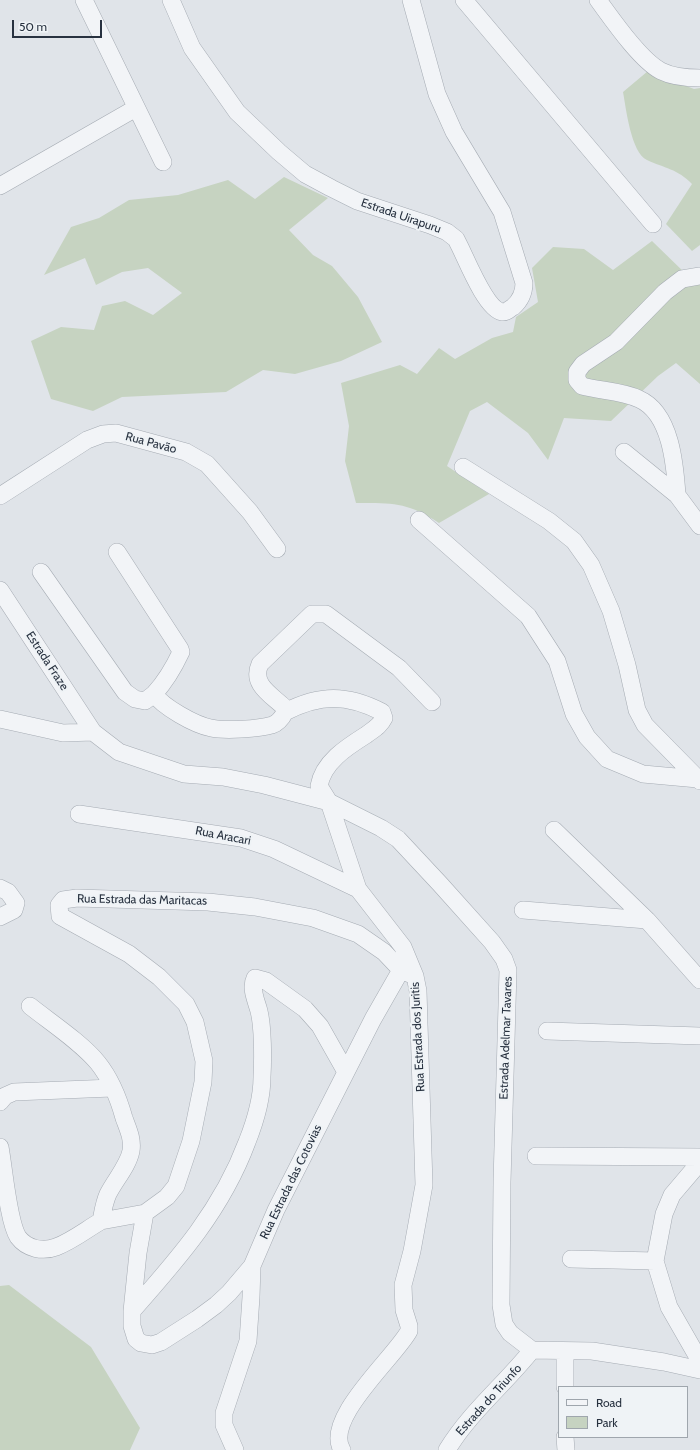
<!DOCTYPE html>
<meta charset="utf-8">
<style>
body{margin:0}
#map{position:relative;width:700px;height:1450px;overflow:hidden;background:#e0e4e9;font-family:Cabin,sans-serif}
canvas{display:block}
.legend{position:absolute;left:558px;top:1386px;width:130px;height:52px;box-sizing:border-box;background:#eff3f6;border:1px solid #9fa6ad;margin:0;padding:5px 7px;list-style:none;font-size:12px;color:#283240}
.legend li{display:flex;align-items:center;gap:8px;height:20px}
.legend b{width:20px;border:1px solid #9fa6ad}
.scale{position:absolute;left:12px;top:20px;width:90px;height:18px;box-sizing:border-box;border:2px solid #283240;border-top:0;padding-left:5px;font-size:12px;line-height:14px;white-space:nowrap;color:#283240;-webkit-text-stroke:3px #eff3f6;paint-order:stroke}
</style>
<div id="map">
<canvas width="700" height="1450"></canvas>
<ul class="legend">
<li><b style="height:5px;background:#f2f4f7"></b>Road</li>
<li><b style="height:11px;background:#c6d3c1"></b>Park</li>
</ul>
<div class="scale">50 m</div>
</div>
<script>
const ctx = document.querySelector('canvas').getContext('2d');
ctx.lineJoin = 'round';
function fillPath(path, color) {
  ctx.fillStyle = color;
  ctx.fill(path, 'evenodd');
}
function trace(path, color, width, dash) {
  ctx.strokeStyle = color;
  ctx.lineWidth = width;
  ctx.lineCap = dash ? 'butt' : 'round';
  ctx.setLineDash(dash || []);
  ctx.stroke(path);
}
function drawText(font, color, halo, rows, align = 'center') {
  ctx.font = font + ' Cabin,sans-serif';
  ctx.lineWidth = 4;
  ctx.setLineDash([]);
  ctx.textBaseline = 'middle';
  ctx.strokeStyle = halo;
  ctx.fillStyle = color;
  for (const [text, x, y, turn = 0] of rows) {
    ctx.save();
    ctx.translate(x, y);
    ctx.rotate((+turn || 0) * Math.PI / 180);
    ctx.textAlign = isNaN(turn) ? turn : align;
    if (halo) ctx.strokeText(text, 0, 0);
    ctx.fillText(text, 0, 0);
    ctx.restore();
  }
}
fillPath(new Path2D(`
 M648,71L694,89L700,88V245L692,251L666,224L692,184C678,169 664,168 647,160C631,153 626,108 623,92Z
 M284,177L328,198L289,230L313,255L332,266L358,297L382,342L341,361L295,374L263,370L226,392L122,397L93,411L51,399L31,341L61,327L94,330L102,306L125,301L153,315L182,293L148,268L122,272L96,285L85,258L44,275L71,227L99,218L129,200L178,195L228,180L255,199Z
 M652,241L687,275L700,277V384L676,363L658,376L611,421L564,418L548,460L528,433L487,402L470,411L447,466L489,494L439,523C407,502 393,503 356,503L345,461L349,426L341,383L400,365L417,374L439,348L455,359L492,338L513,332L516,317L538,302L532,268L553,247L584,249L613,270Z
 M9,1285L91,1347L140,1428L130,1450H0V1286Z`), '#c6d3c1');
const minor = new Path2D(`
 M84,0L163,162
 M171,0L192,48L237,112L279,152L305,174L331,188L357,201L430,225L447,232L456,239L460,247C467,261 486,309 502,312C506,313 509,309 513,307C521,300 524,293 524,283L502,212L454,132L437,94L411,0
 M464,0L653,224
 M598,0C612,19 640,60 661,71C673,77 687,78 700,78
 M0,186L136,108
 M624,452L677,495L700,526
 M463,467L549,521L574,541L591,565L611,611L627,665L637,710L645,725L700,781
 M677,495C675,465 671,413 639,399C622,391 601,391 582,386L577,380V372L583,364L616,342L665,292L682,279L700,276
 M0,496L87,440L103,434L116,433L186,452L207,464L250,512L277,549
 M419,520L528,616L557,661L574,714L587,737L607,759L643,774L698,779
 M117,552L180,649L181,652C174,667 165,682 154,694
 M41,572L125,692L135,699L145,701L154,694C163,707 195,725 211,728C224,731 259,729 272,725C278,723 282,718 285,712L284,707C270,694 251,684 260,664L312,614H326L399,668L432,702
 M0,590L93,732L119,752L184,774L223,777L264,785L329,802L381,828L398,839L440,884L492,942L504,959L508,970L502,1182L501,1305L504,1324L510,1333L532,1350L592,1351L664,1362L700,1370
 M285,712C320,694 347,694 382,712L384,718C380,726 374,729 366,735C347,747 323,762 319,786L329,802L358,889L403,947L415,976L418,991L424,1185L412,1251L403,1285L404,1310L409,1326V1331C395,1357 323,1419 342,1450
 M0,719L63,733L93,732
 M79,814L241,838L274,849L358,889
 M554,830L647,920L700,980
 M0,888L8,892L16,903L14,910L0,917
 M523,910L647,920
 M30,1006C50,1022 82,1043 98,1063C110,1078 119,1100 124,1118C128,1129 133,1139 131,1151C128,1166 115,1180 108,1194C104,1203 103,1211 101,1221L145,1213
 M547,1031L700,1036
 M346,1072L320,1026L305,1009L266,981L255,978C250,988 256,1000 259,1011C263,1027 263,1059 262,1077C262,1099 255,1122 247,1142C222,1209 179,1258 132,1311V1326L136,1339L141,1343L152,1345L161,1342L197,1319L216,1305L229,1293L252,1266L276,1210L373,1019L401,970
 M0,1102L5,1096L14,1092L112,1088
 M0,1147C4,1168 8,1221 18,1237C27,1249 43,1252 56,1247C72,1241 87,1229 101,1221
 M536,1156L700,1157
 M700,1162L672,1195L664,1214L655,1261L669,1307L700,1361
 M571,1259L655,1261
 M132,1311L138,1253L145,1213L167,1197L176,1186L191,1141L203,1082L204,1061L195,1022L186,1004L159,977L129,954L60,916L59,905L63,900L77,898L208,902L255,907L313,918L358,934L384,952L401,970L410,974
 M565,1351V1387
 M565,1437L566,1450
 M235,1450L224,1425V1413L248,1341L251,1297L252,1266
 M447,1450C470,1412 505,1384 532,1350`);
trace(minor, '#a5abb3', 18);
trace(minor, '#f2f4f7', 17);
drawText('12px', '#283240', '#eff3f6', [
 ["Estrada Uirapuru",401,216,19],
 ["Rua Pavão",151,443,15],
 ["Estrada Fraze",47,661,57],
 ["Rua Aracari",223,836,11],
 ["Rua Estrada das Maritacas",142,900,1],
 ["Rua Estrada dos Juritis",418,1037,-93],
 ["Estrada Adelmar Tavares",506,1038,-88],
 ["Rua Estrada das Cotovias",291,1182,-64],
 ["Estrada do Triunfo",489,1400,-48]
]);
</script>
